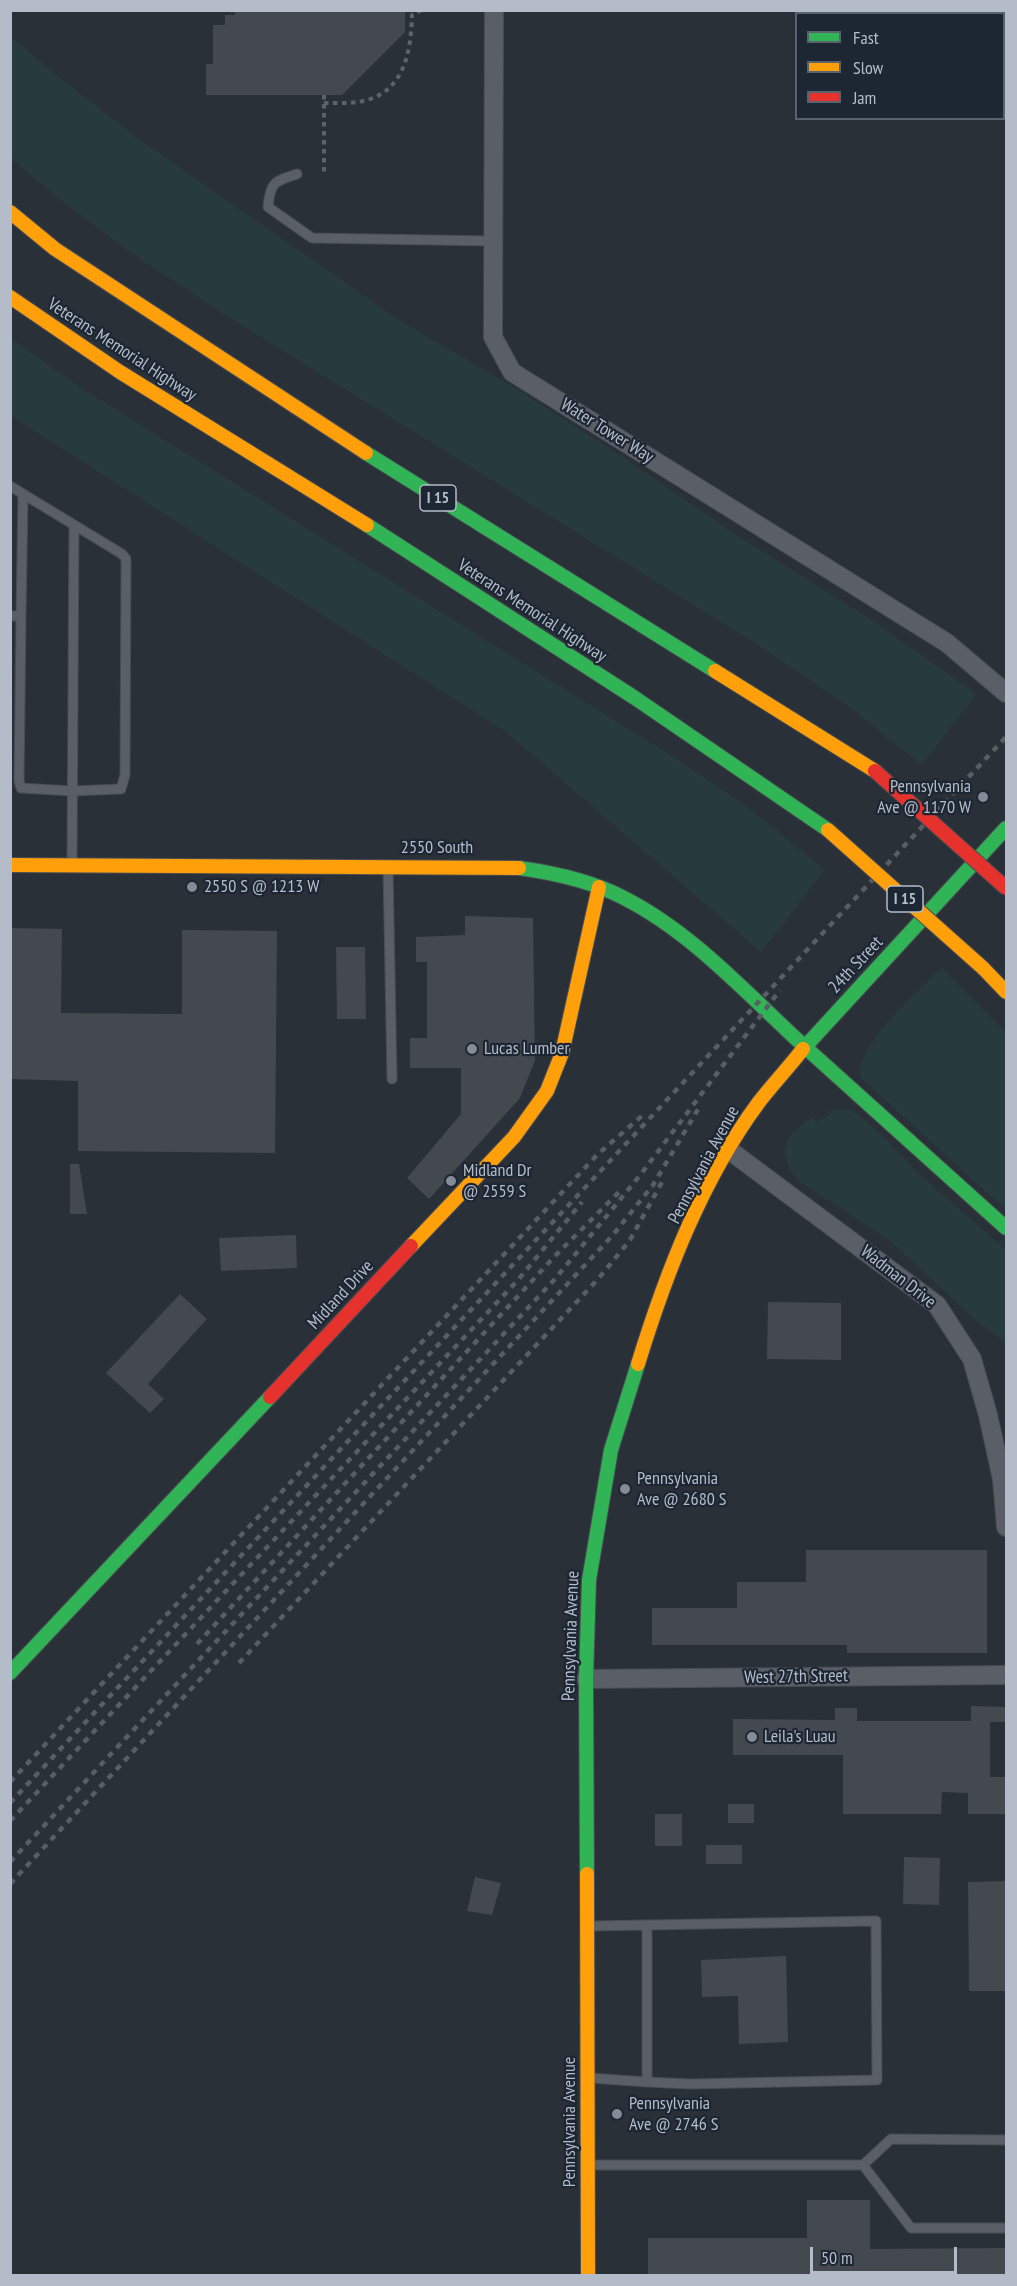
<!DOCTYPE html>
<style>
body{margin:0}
#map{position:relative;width:1017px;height:2286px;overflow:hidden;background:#2a3038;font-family:"PT Sans Narrow",sans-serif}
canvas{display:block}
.frame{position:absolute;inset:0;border:12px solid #b4bcc9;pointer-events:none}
.legend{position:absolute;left:795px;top:12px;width:210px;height:108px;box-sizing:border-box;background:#1d2633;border:2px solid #59626f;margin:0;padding:8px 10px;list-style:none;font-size:18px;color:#b4bcc9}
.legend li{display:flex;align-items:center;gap:12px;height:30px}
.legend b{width:30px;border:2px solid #59626f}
.scale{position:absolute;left:810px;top:2247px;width:147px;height:27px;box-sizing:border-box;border:3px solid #b4bcc9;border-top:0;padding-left:8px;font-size:18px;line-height:21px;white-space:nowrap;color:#b4bcc9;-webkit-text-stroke:4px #1d2633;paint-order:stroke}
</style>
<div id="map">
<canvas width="1017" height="2286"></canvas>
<div class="frame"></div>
<ul class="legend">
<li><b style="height:8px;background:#30b455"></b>Fast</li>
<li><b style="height:8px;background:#ff9f0a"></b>Slow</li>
<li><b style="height:8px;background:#e5322d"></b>Jam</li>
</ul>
<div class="scale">50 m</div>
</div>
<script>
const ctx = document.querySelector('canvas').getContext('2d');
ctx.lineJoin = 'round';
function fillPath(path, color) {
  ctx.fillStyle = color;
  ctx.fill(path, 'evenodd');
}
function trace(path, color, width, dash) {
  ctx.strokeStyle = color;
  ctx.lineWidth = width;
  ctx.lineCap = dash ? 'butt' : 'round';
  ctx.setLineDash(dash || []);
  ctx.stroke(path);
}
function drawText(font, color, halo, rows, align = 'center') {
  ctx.font = font + ' "PT Sans Narrow",sans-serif';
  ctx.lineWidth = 4.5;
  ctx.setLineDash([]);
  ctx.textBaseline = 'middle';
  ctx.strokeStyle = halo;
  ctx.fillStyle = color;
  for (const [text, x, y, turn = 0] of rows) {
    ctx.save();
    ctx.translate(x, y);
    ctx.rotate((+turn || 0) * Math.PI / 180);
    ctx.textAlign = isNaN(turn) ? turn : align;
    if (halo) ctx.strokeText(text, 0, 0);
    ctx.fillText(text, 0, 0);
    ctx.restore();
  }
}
fillPath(new Path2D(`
 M10,35L40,62L137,138L402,322L520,391L618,454L738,536L870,619L977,694L921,765L854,710L755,643L235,321L143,261L60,200L11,158Z
 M10,338L83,389L667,753L749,808L825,870L761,952L506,732L11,416Z
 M942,968L1006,1032V1210L860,1077C856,1045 919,990 942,968Z
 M839,1109L852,1110L881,1134L921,1176L1006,1250V1343L979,1323L889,1240L799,1181C775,1152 784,1137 812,1117L816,1122L830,1115L829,1110Z`), '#273a3e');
fillPath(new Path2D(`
 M235,10H405V32L342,95H206V64H213V25H225V15H235Z
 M465,916L533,918L535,1060L520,1098L429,1199L407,1178L461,1114V1068H410V1038H427V962H416V937L465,935Z
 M10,928L62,929L61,1013L182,1014V930L277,931L275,1153L78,1151V1081L10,1079Z
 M336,947H365L366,1019H337Z
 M70,1164H79L87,1214H70Z
 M296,1235L297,1268L221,1271L219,1238Z
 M180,1294L207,1319L148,1384L164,1399L150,1413L106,1373Z
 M768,1302L841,1303V1360L767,1359Z
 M806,1550H987V1653H847V1645H652V1608H737V1582H806Z
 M971,1706L1005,1707V1722H990V1777H1006V1814H968V1793L942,1792L941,1814H843V1755H733V1719L835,1720V1708H857V1721H971Z
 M728,1804H754V1823H728Z
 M655,1814H682V1846H655Z
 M706,1845H742V1864H706Z
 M904,1857L940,1858L939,1905L903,1904Z
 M475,1877L501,1883L492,1915L467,1911Z
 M1006,1881V1991H969L968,1882Z
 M786,1956L788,2042L739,2044L738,1996L702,1997L701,1960Z
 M807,2200H870V2249L1006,2248V2276H648V2238H807Z`), '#444950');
const lane = new Path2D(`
 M297,174C275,181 270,182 268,207L312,238L493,241
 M10,486L122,554L126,559L125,775L121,789L72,791L21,788L19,781L21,616H10
 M21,616L23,494
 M72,863L74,525
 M388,868L392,1079
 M590,2078L647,2082V1925L591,1926
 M647,2082L690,2084L877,2080L876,1921L647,1925
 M590,2165H863L911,2228H1006
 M863,2165L891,2139L1006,2140`);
const street = new Path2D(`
 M494,10L493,337L512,372L947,643L1006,693
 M729,1150L937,1305L972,1359L988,1415L1002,1479L1006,1527
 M586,1679L1006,1675`);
const fast = new Path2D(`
 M366,453L715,671
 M367,525L635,698L828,830
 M519,868C555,873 592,881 624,898C693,933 748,995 805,1047
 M805,1047L1006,1228
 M803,1049L1006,828
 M10,1673L270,1397
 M587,1874L586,1679L589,1580L611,1450L638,1364`);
const slow = new Path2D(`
 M10,212L55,249L366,453
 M10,297L120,372L367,525
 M715,671L875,771
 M10,865L519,868
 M983,968L1006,992
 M411,1246L514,1137L547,1091L562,1053L599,887
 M638,1364C666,1273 702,1179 759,1102C773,1084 789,1067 803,1049
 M587,1874L588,2276`);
const jam = new Path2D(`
 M270,1397L411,1246`);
trace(lane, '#484c53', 11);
trace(street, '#484c53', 20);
trace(fast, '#484c53', 16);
trace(slow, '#484c53', 16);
trace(jam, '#484c53', 16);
trace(new Path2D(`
 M324,95V175
 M324,103C338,103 353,104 367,100C406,89 411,48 412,15L422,10`), '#5d636a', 4, [4.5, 4.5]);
trace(lane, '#5a5e66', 9);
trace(street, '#5a5e66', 18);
trace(fast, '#30b455', 14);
trace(slow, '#ff9f0a', 14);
trace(jam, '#e5322d', 14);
trace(new Path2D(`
 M197,1644L555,1256L621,1190
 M239,1663L599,1278L630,1240L662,1182
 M10,1782L597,1155L644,1114
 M10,1803L1006,737
 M10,1821L518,1280L582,1202
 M10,1862L555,1279L641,1174L780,990
 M10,1884L612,1236L653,1185L700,1106`), '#595d64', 4.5, [6, 6]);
const slowBridge = new Path2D(`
 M828,830L983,968`);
const jamBridge = new Path2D(`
 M875,771L1006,888`);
trace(slowBridge, '#474c53', 16, []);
trace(jamBridge, '#474c53', 16, []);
trace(slowBridge, '#ff9f0a', 14);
trace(jamBridge, '#e5322d', 14);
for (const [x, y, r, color] of [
 [983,797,6,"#848b96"],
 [192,887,6,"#848b96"],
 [472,1049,6,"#848b96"],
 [451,1181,6,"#848b96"],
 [625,1489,6,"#848b96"],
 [752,1737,6,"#848b96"],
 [617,2114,6,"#848b96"]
]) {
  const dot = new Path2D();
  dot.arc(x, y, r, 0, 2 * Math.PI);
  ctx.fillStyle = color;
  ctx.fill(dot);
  trace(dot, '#1d2633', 2);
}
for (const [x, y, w] of [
 [438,498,36],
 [905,899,36]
]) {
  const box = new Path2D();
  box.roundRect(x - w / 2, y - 13, w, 26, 4.5);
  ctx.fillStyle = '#1d2633';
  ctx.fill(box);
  trace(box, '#b4bcc9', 1.5);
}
drawText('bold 16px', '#b4bcc9', null, [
 ["I 15",438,498],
 ["I 15",905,899]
]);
drawText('18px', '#b4bcc9', '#1d2633', [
 ["Veterans Memorial Highway",122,350,33],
 ["Water Tower Way",607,431,32],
 ["Veterans Memorial Highway",532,611,33],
 ["2550 South",437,848],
 ["24th Street",856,965,-47],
 ["Pennsylvania Avenue",704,1165,-62],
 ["Wadman Drive",898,1277,38],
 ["Midland Drive",341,1295,-47],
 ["Pennsylvania Avenue",571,1636,-88],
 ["West 27th Street",796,1677,-1],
 ["Pennsylvania Avenue",570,2122,-90]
]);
drawText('18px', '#b4bcc9', '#1d2633', [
 ["Pennsylvania",971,787,"right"],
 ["Ave @ 1170 W",971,808,"right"],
 ["2550 S @ 1213 W",204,887],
 ["Lucas Lumber",484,1049],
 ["Midland Dr",463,1171],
 ["@ 2559 S",463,1192],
 ["Pennsylvania",637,1479],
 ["Ave @ 2680 S",637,1500],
 ["Leila's Luau",764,1737],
 ["Pennsylvania",629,2104],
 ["Ave @ 2746 S",629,2125]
], 'left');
</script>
